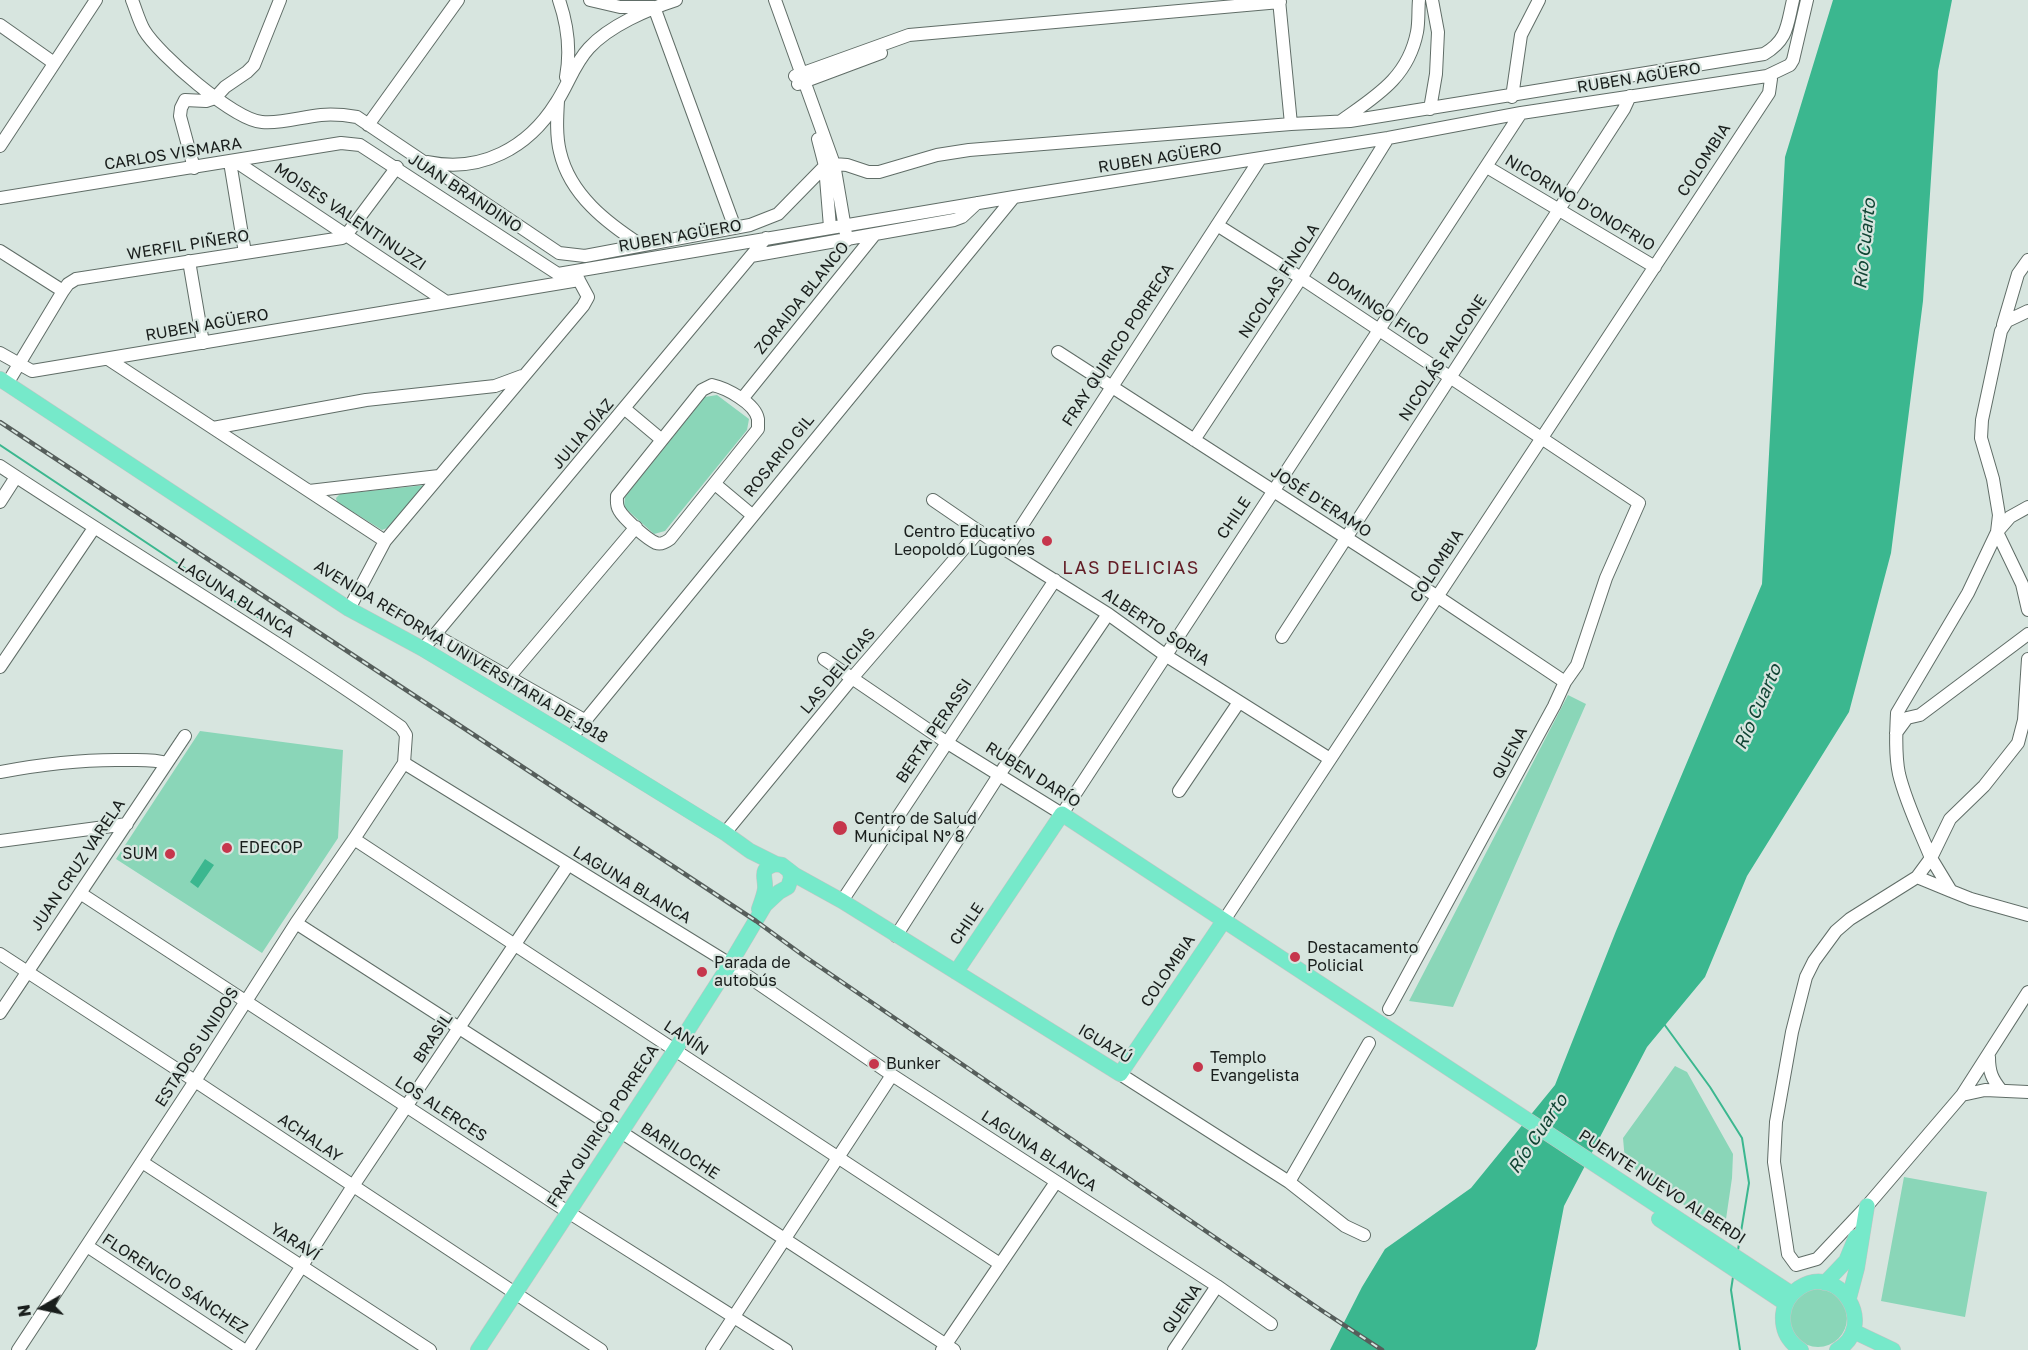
<!DOCTYPE html>
<meta charset="utf-8">
<style>
body{margin:0}
#map{position:relative;width:2028px;height:1350px;overflow:hidden;background:#d7e5df;font-family:"Golos Text",sans-serif}
canvas{display:block}
.north{position:absolute;left:12px;top:1278px;width:60px;height:60px;-webkit-text-stroke:4px #d7e5df;paint-order:stroke;rotate:261deg;font-size:16px;font-weight:700;line-height:24px;text-align:center;color:#191e1c}
.north::after{content:'';display:block;margin:auto;width:21px;height:27px;background:#191e1c;clip-path:polygon(50% 0,100% 100%,50% 72%,0 100%)}
</style>
<div id="map">
<canvas width="2028" height="1350"></canvas>
<div class="north">N</div>
</div>
<script>
const ctx = document.querySelector('canvas').getContext('2d');
ctx.lineJoin = 'round';
function fillPath(path, color) {
  ctx.fillStyle = color;
  ctx.fill(path, 'evenodd');
}
function trace(path, color, width, dash) {
  ctx.strokeStyle = color;
  ctx.lineWidth = width;
  ctx.lineCap = dash ? 'butt' : 'round';
  ctx.setLineDash(dash || []);
  ctx.stroke(path);
}
function drawText(font, color, halo, rows, align = 'center') {
  ctx.font = font + ' "Golos Text",sans-serif';
  ctx.lineWidth = 4.5;
  ctx.setLineDash([]);
  ctx.textBaseline = 'middle';
  ctx.strokeStyle = halo;
  ctx.fillStyle = color;
  for (const [text, x, y, turn = 0] of rows) {
    ctx.save();
    ctx.translate(x, y);
    ctx.rotate((+turn || 0) * Math.PI / 180);
    ctx.textAlign = isNaN(turn) ? turn : align;
    if (halo) ctx.strokeText(text, 0, 0);
    ctx.fillText(text, 0, 0);
    ctx.restore();
  }
}
fillPath(new Path2D(`
 M717,395L749,419L747,430L665,531L654,534L624,507L625,497L705,397Z
 M426,485L387,528L382,530L337,502L336,498L340,494Z
 M1568,695L1586,704L1453,1007L1409,1001Z
 M200,731L343,750L338,838L262,953L116,859Z
 M1675,1066L1687,1072L1733,1154L1732,1178L1726,1219L1719,1229L1651,1182L1625,1161L1623,1138Z
 M1904,1177L1987,1192L1965,1317L1881,1301Z
 M1789 1318a29 29 0 1 1 58 0a29 29 0 1 1-58 0Z`), '#8ad6b8');
fillPath(new Path2D(`
 M1833,0H1952L1938,71L1923,301L1891,553L1849,712L1747,876L1705,977L1647,1047L1564,1206L1537,1346L1535,1350H1330L1362,1287L1385,1249L1471,1188L1555,1085L1616,931L1762,584L1785,157Z
 M205,859L214,865L198,888L190,882Z`), '#3bb78f');
trace(new Path2D(`
 M0,445L261,619
 M1664,1024L1710,1087L1742,1138L1749,1183L1738,1250
 M1733,1277L1731,1290L1740,1350`), '#3bb78f', 2);
const minor = new Path2D(`
 M132,0C136,10 139,21 144,30C158,54 234,120 262,122C281,124 301,117 321,115C333,114 345,115 357,117L559,253L585,256L750,225L778,214L825,166L834,164L847,165L868,172H879L937,155L969,150L1291,124L1350,121L1764,54C1788,40 1787,25 1793,0
 M559,0C568,26 571,50 566,77
 M590,0L620,7H654L735,228
 M775,0L834,164L847,240
 M1279,0L1291,124
 M0,25L54,63
 M795,76L909,35L1280,2
 M798,84L881,53
 M1512,97L1521,35L1539,0
 M558,101C557,118 556,136 560,152C570,195 607,223 641,245
 M1430,109L1436,74L1438,32L1432,0
 M1341,121C1376,96 1408,78 1417,32C1419,22 1418,10 1419,0
 M368,125L458,0
 M818,139L825,166L830,227
 M0,146L96,0
 M235,161L445,301
 M230,162L245,253
 M428,162C481,173 528,148 556,103C568,85 574,64 589,48C609,26 648,9 676,0
 M1487,167L1655,267
 M194,168L180,116L181,108L185,100L206,101L215,98L225,87L247,72L254,65L280,0
 M0,198L341,143L360,145L558,274L1014,197L1388,138L1521,113L1767,76L1790,65L1793,60L1807,0
 M1217,225L1301,278L1639,503L1606,578L1577,665L1565,682L1554,706L1389,1009
 M0,251L63,291
 M751,256L954,220L962,217L977,203
 M189,261L203,343
 M2028,311L2007,321L2001,331L1982,420L1981,438L1993,479L1999,515L1997,532L1968,593L1897,713C1896,733 1895,755 1899,774C1906,803 1920,831 1931,858L1917,877L1850,919L1836,931L1814,961L1806,977L1792,1032L1776,1122L1774,1162L1788,1254L1796,1265L1817,1259L1867,1206L1962,1095L2028,992
 M2003,325L2018,274L2028,260
 M1058,352L1438,597L1565,682
 M0,353L32,371L579,280
 M108,359L385,541
 M7,384L63,291L68,284L76,279L342,238L347,234L397,167
 M712,385C726,388 755,403 758,419C758,420 758,428 758,429L670,539C666,542 661,545 656,543C647,539 624,519 619,510C616,505 617,501 617,496L702,390Z
 M742,399L875,234
 M625,409L662,440
 M213,428L366,400L495,386L522,376
 M1194,440L1301,278L1388,138
 M0,466C133,554 270,635 401,727L406,735L404,763L730,964L892,1075L1217,1286L1271,1324
 M715,484L752,515
 M309,491L439,476
 M933,500L1006,550L1108,614L1165,655L1330,759
 M0,502L16,477
 M2028,507L2010,517L1997,532L2022,584L2028,610
 M1006,550L1260,159
 M349,609L385,541L583,306L588,297L575,273
 M435,635L586,721
 M1282,637L1624,109L1630,96
 M423,649L766,238
 M824,659L946,742L1062,814L1521,113
 M2028,659L2024,720L2018,743L1984,786L1950,819L1931,858L1951,891L1971,899L2028,915
 M0,667L94,528
 M509,677L636,527
 M1896,733L1907,718L1920,715L2028,634
 M571,738L1014,197
 M0,772C42,764 83,759 126,760C140,760 154,759 167,763
 M1179,791L1239,702
 M725,833L853,677L979,531
 M354,839L1000,1264
 M0,841L127,824
 M1917,877L1951,891
 M80,893L568,1212L786,1350
 M842,901L1055,580
 M1223,922L1769,93L1771,79L1767,76
 M296,923L621,1132L954,1350
 M896,936L999,775L1108,614
 M0,954L195,1081L601,1350
 M0,1013L185,736
 M1989,1057C1989,1072 1992,1079 2001,1090
 M1120,1074L1289,1182L1345,1226L1364,1235
 M1962,1095L1985,1090L2028,1092
 M142,1162L430,1350
 M1289,1182L1369,1043
 M87,1246L244,1350
 M18,1350L195,1081L296,923L354,839L404,763
 M248,1350L353,1186L568,865
 M712,1350L892,1075
 M942,1350L1056,1182
 M1174,1350L1217,1286`);
const major = new Path2D(`
 M0,379L349,609L423,649L571,738L725,833L750,851L776,864L782,865L795,875L842,901L1120,1074L1223,922
 M759,909C761,903 764,896 765,889C766,877 758,869 776,864
 M956,972L1062,814L1792,1294
 M1659,1219L1785,1303
 M1825,1283L1846,1261L1856,1237
 M1849,1298L1857,1268L1867,1206
 M1853,1331L1893,1350
 M478,1350L675,1050L730,964L765,905L779,892L788,887L791,878L790,873
 M1801,1350C1789,1342 1782,1330 1783,1315C1784,1304 1789,1295 1799,1288C1839,1261 1879,1326 1837,1350`);
trace(minor, '#606d67', 14);
trace(major, '#c3c4c4', 16);
trace(minor, '#fff', 12);
trace(major, '#76e9ca', 15);
const rail = new Path2D(`
 M0,422L756,921L804,956L1321,1310L1382,1350`);
trace(rail, '#565e5b', 4.5);
trace(rail, '#d7e5df', 2, [7]);
for (const [x, y, r, color] of [
 [1047,541,6,"#c6364c"],
 [840,828,8,"#c6364c"],
 [227,848,6,"#c6364c"],
 [170,854,6,"#c6364c"],
 [1295,957,6,"#c6364c"],
 [702,972,6,"#c6364c"],
 [874,1064,6,"#c6364c"],
 [1198,1067,6,"#c6364c"]
]) {
  const dot = new Path2D();
  dot.arc(x, y, r, 0, 2 * Math.PI);
  ctx.fillStyle = color;
  ctx.fill(dot);
  trace(dot, '#d7e5df', 2);
}
drawText('16px', '#191e1c', '#d7e5df', [
 ["RUBEN AGÜERO",1639,78,-9],
 ["CARLOS VISMARA",173,154,-9],
 ["RUBEN AGÜERO",1160,158,-9],
 ["COLOMBIA",1704,160,-57],
 ["JUAN BRANDINO",465,193,33],
 ["NICORINO D'ONOFRIO",1580,203,31],
 ["MOISES VALENTINUZZI",350,217,34],
 ["RUBEN AGÜERO",680,236,-10],
 ["WERFIL PIÑERO",188,245,-9],
 ["NICOLAS FINOLA",1279,281,-57],
 ["ZORAIDA BLANCO",802,298,-51],
 ["DOMINGO FICO",1378,309,34],
 ["RUBEN AGÜERO",207,325,-10],
 ["FRAY QUIRICO PORRECA",1118,345,-57],
 ["NICOLÁS FALCONE",1443,358,-57],
 ["JULIA DÍAZ",583,434,-50],
 ["ROSARIO GIL",779,456,-51],
 ["JOSÉ D'ERAMO",1321,502,33],
 ["CHILE",1234,518,-56],
 ["COLOMBIA",1437,566,-57],
 ["LAGUNA BLANCA",236,598,32],
 ["ALBERTO SORIA",1156,627,34],
 ["AVENIDA REFORMA UNIVERSITARIA DE 1918",461,652,31],
 ["LAS DELICIAS",838,671,-50],
 ["BERTA PERASSI",934,731,-56],
 ["QUENA",1510,753,-62],
 ["RUBEN DARÍO",1033,775,32],
 ["JUAN CRUZ VARELA",78,865,-56],
 ["LAGUNA BLANCA",632,885,31],
 ["CHILE",967,924,-56],
 ["COLOMBIA",1168,971,-56],
 ["BRASIL",433,1038,-56],
 ["LANÍN",686,1038,33],
 ["IGUAZÚ",1105,1044,31],
 ["ESTADOS UNIDOS",197,1047,-57],
 ["LOS ALERCES",441,1109,33],
 ["FRAY QUIRICO PORRECA",603,1126,-57],
 ["ACHALAY",310,1138,34],
 ["BARILOCHE",680,1151,33],
 ["LAGUNA BLANCA",1039,1151,33],
 ["PUENTE NUEVO ALBERDI",1662,1187,33],
 ["YARAVÍ",295,1242,33],
 ["FLORENCIO SÁNCHEZ",175,1284,33],
 ["QUENA",1182,1309,-56]
]);
drawText('16px', '#191e1c', '#d7e5df', [
 ["Centro Educativo",1035,532,"right"],
 ["Leopoldo Lugones",1035,550,"right"],
 ["Centro de Salud",854,819],
 ["Municipal Nº 8",854,837],
 ["EDECOP",239,848],
 ["SUM",158,854,"right"],
 ["Destacamento",1307,948],
 ["Policial",1307,966],
 ["Parada de",714,963],
 ["autobús",714,981],
 ["Templo",1210,1058],
 ["Evangelista",1210,1076],
 ["Bunker",886,1064]
], 'left');
drawText('italic 18px', '#114434', '#d7e5df', [
 ["Río Cuarto",1865,244,-84],
 ["Río Cuarto",1758,707,-66],
 ["Río Cuarto",1538,1134,-56]
]);
ctx.letterSpacing = '1.5px';
drawText('18px', '#621c25', '#d7e5df', [
 ["LAS DELICIAS",1131,568]
]);
ctx.letterSpacing = '0px';
</script>
